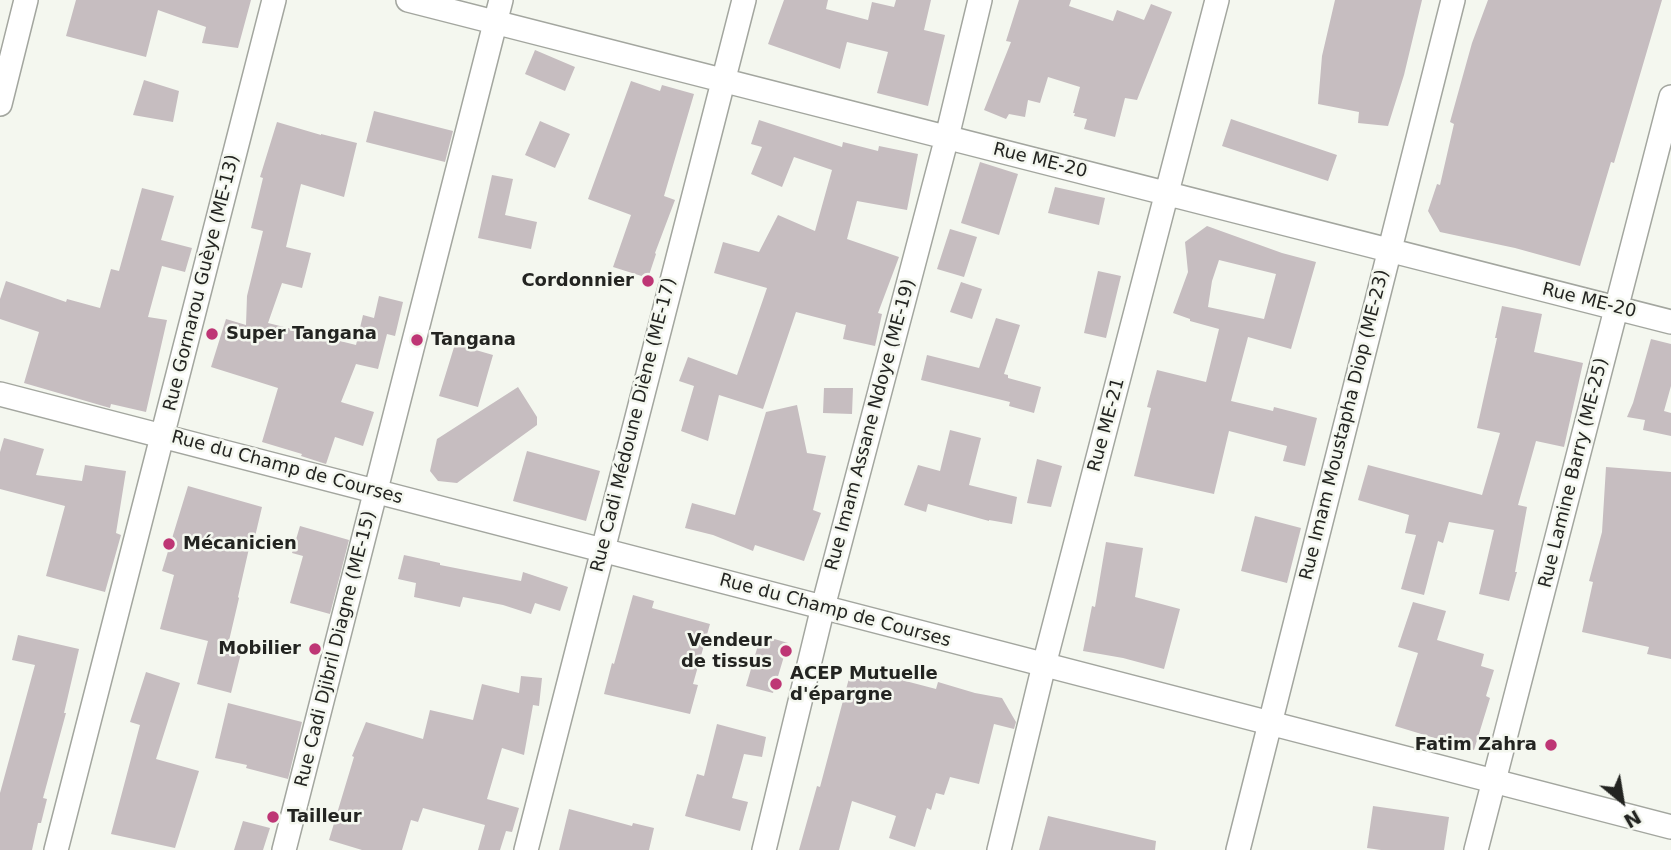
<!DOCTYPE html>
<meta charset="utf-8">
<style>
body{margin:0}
#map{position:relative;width:1671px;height:850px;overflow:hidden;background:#f4f7ef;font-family:"DejaVu Sans",sans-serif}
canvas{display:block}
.north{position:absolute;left:1587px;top:766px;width:70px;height:70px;-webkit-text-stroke:5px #f4f7ef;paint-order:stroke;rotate:150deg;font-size:19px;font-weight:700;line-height:28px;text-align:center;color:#232421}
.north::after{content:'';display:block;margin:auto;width:24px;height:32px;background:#232421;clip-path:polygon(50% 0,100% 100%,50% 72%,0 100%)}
</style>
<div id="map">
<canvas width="1671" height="850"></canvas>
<div class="north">N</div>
</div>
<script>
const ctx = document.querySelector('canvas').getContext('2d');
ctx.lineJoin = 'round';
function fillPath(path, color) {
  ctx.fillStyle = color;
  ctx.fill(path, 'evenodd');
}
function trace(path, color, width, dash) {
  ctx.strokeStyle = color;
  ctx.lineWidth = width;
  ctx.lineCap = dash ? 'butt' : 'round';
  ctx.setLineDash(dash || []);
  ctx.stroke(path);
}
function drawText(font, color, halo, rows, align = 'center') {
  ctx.font = font + ' "DejaVu Sans",sans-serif';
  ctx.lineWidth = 5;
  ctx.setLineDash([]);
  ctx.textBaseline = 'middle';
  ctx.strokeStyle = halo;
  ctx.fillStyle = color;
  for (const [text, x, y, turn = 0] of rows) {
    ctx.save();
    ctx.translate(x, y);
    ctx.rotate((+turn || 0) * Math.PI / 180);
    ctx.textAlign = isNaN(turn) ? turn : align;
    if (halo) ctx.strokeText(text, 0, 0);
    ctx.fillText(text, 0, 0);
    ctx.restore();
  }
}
fillPath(new Path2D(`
 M76,0H251L238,48L202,43L206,27L158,10L146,57L66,36Z
 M784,0H828L826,9L868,20L872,2L894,7L896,0H931L924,30L945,35L928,106L877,93L888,52L847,42L840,69L768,44Z
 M1019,0H1071L1069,6L1113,21L1117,10L1144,20L1151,4L1172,12L1137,100L1125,98L1115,137L1084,129L1087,119L1074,116L1075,113H1073L1080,87L1048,77L1040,103L1028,100L1025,117L1009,114L1006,119L984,110L1011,42L1006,41Z
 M1335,0H1422L1404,75L1388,126L1358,123L1359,112L1318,104L1322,56Z
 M1488,0H1662L1614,163L1611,162L1580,266L1515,248L1440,232L1428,211L1437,184L1440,185L1454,124L1450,122L1472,43Z
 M535,50L575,67L565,91L525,74Z
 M144,80L179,91L173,122L133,115Z
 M631,81L660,91L662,85L694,94L664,196L675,200L655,253L656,254L648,278L613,267L631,215L588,199Z
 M374,111L453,131L445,162L366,142Z
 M1231,119L1337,155L1328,181L1222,146Z
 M759,120L842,147L843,142L878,151L879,146L918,154L907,210L857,201L847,239L899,257L878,313L882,314L875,346L843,339L846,325L796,312L763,409L719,395L708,441L681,431L694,386L679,381L688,357L737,375L767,288L714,273L723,242L759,252L778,215L815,231L832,170L794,157L782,187L751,174L762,147L751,144Z
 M540,121L570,134L555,168L525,155Z
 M277,122L321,135V134L357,143L344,197L301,184L286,247L311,253L302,288L282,283L268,323L356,345L363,315L374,318L379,296L403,302L395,336L387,334L378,369L356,364L341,402L374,412L363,446L335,437L326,464L301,456L302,454L262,442L278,388L211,367L226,319L246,325L247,296L263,231L251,228L263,178L260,177Z
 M980,162L1018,174L999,235L961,223Z
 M492,175L513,179L505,215L537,222L531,249L478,238Z
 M1055,187L1105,198L1099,225L1048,213Z
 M142,188L174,196L161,240L192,248L185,272L162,266L148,317L167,320L146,412L111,404L110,408L24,383L39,332L0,319V299L6,281L66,302L67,299L100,308L111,269L119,271Z
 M1207,226L1282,253L1316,262L1291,349L1248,337L1231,401L1273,411L1274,407L1317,418L1305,466L1283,461L1287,446L1229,431L1214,494L1134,476L1151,408L1147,407L1157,370L1206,382L1219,329L1190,321V319L1173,313L1188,272L1185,242ZM1219,260L1276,274L1264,319L1208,307L1212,281Z
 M950,229L977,237L964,277L937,269Z
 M1098,271L1121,276L1106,338L1084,333Z
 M961,282L982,289L972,319L950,312Z
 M1502,306L1542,314L1534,352L1583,363L1564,447L1536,441L1518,505L1527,507L1515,572H1517L1509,601L1479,594L1494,530L1449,522L1443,543L1438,541L1424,595L1401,589L1416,535L1405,533L1409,515L1358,500L1368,465L1482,495L1500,433L1477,428L1497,338H1495Z
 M996,318L1020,325L1004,374L1008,375V378L1041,387L1034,413L1009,406L1010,402L921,380L927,355L979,368Z
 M1651,339L1671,344V386L1664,411L1671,413V436L1643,430L1645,420L1627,417L1633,403Z
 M455,344L493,355L478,407L439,396Z
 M518,387L537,417V425L457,483L438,481L430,471L437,439Z
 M824,388H853L852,414L823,413Z
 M797,405L807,453L826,456L813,510L821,513L804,561L755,545L753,551L713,535L685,528L692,503L735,515L766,412Z
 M950,430L981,438L969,485L1017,497L1012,524L989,520V521L928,504L926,512L904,505L918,465L940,471Z
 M4,438L44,449L36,475L82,481L85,465L126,471L116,533L121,535L105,592L46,576L65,506L0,489V452Z
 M527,451L600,471L586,521L513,501Z
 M1037,459L1062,466L1051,507L1027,503Z
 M1606,467L1671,472V659L1647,654L1649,647L1582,632L1593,582L1589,581L1602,532Z
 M188,486L262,507L253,545L250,544L238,597L239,598L228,645L242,649L231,693L197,684L208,641L160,629L174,575L162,571Z
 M1255,516L1301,528L1287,583L1241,571Z
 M300,526L349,540L330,614L290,603L303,556L292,553Z
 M1106,542L1143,548L1135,597L1180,609L1164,669L1123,658L1083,651L1092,606L1095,607Z
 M404,555L440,563V565L521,581L523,572L568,587L560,611L535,603L531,614L503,605L463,597L460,607L414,597L416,583L398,579Z
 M633,595L654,601L652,608L710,624L693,684L698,685L690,714L604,694L612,663L614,664Z
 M1413,602L1446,611L1437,640L1484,654L1481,666L1494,670L1486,696L1490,698L1474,750L1395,726L1418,653L1398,647Z
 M18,635L79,649L64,713H66L43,798L47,799L41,823H38L32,850H0V793L35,665L12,660Z
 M761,635L788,643L773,693L746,686Z
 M852,667L936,689L938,682L975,693L1002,698L1016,722L1014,729L994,724L979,784L950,777L944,795L936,793L931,810L927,808L915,847L889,838L896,816L852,801L839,850H799L817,786L820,787Z
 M146,672L180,683L156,759L199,771L175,848L111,834L140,725L130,722Z
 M521,676L542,678L539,706L533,705L524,755L502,748L487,799L519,808L512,832L506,831L500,850H478L485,825L423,808L418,822L411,820L402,850H362L329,840L354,757L352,756L366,722L423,739L430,710L473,720L482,684L519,693Z
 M228,703L302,722L288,779L246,768L247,765L215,758Z
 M717,724L766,737L762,757L744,754L732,798L748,802L740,831L685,816L697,774L704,776Z
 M1373,806L1449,817L1444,850H1381L1367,848Z
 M569,809L632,826L633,823L654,828L649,850H559Z
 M1048,816L1156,841L1155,850H1039Z
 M243,821L270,828L263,850H234Z`), '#c6bdc0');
const minor = new Path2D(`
 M408,0L1671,322
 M0,104L26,0
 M0,394L1671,827
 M56,850L274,0
 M284,850L501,0
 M526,850L744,0
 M764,850L823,607L947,137L980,0
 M999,850L1044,665L1217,0
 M1238,850L1453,0
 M1476,850L1671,97`);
trace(minor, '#a3a69f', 26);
trace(minor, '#fff', 23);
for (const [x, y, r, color] of [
 [648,281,7,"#be3675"],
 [212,334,7,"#be3675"],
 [417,340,7,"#be3675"],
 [169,544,7,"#be3675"],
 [315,649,7,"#be3675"],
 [786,651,7,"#be3675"],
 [776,684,7,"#be3675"],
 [1551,745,7,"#be3675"],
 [273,817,7,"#be3675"]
]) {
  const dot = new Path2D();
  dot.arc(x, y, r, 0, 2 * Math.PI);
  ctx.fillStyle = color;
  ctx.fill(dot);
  trace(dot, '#f4f7ef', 2.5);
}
drawText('18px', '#232421', '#f4f7ef', [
 ["Rue ME-20",1040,161,14],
 ["Rue Gornarou Guèye (ME-13)",202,283,-76],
 ["Rue ME-20",1589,301,14],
 ["Rue Cadi Médoune Diène (ME-17)",634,425,-76],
 ["Rue Imam Assane Ndoye (ME-19)",871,425,-75],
 ["Rue ME-21",1107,425,-75],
 ["Rue Imam Moustapha Diop (ME-23)",1345,425,-76],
 ["Rue du Champ de Courses",287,468,15],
 ["Rue Lamine Barry (ME-25)",1574,473,-76],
 ["Rue du Champ de Courses",835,611,15],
 ["Rue Cadi Djibril Diagne (ME-15)",336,649,-76]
]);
drawText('bold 18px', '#232421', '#f4f7ef', [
 ["Cordonnier",634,281,"right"],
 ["Super Tangana",226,334],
 ["Tangana",431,340],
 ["Mécanicien",183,544],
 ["Vendeur",772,641,"right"],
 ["de tissus",772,662,"right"],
 ["Mobilier",301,649,"right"],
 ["ACEP Mutuelle",790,674],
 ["d'épargne",790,695],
 ["Fatim Zahra",1537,745,"right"],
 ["Tailleur",287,817]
], 'left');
</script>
